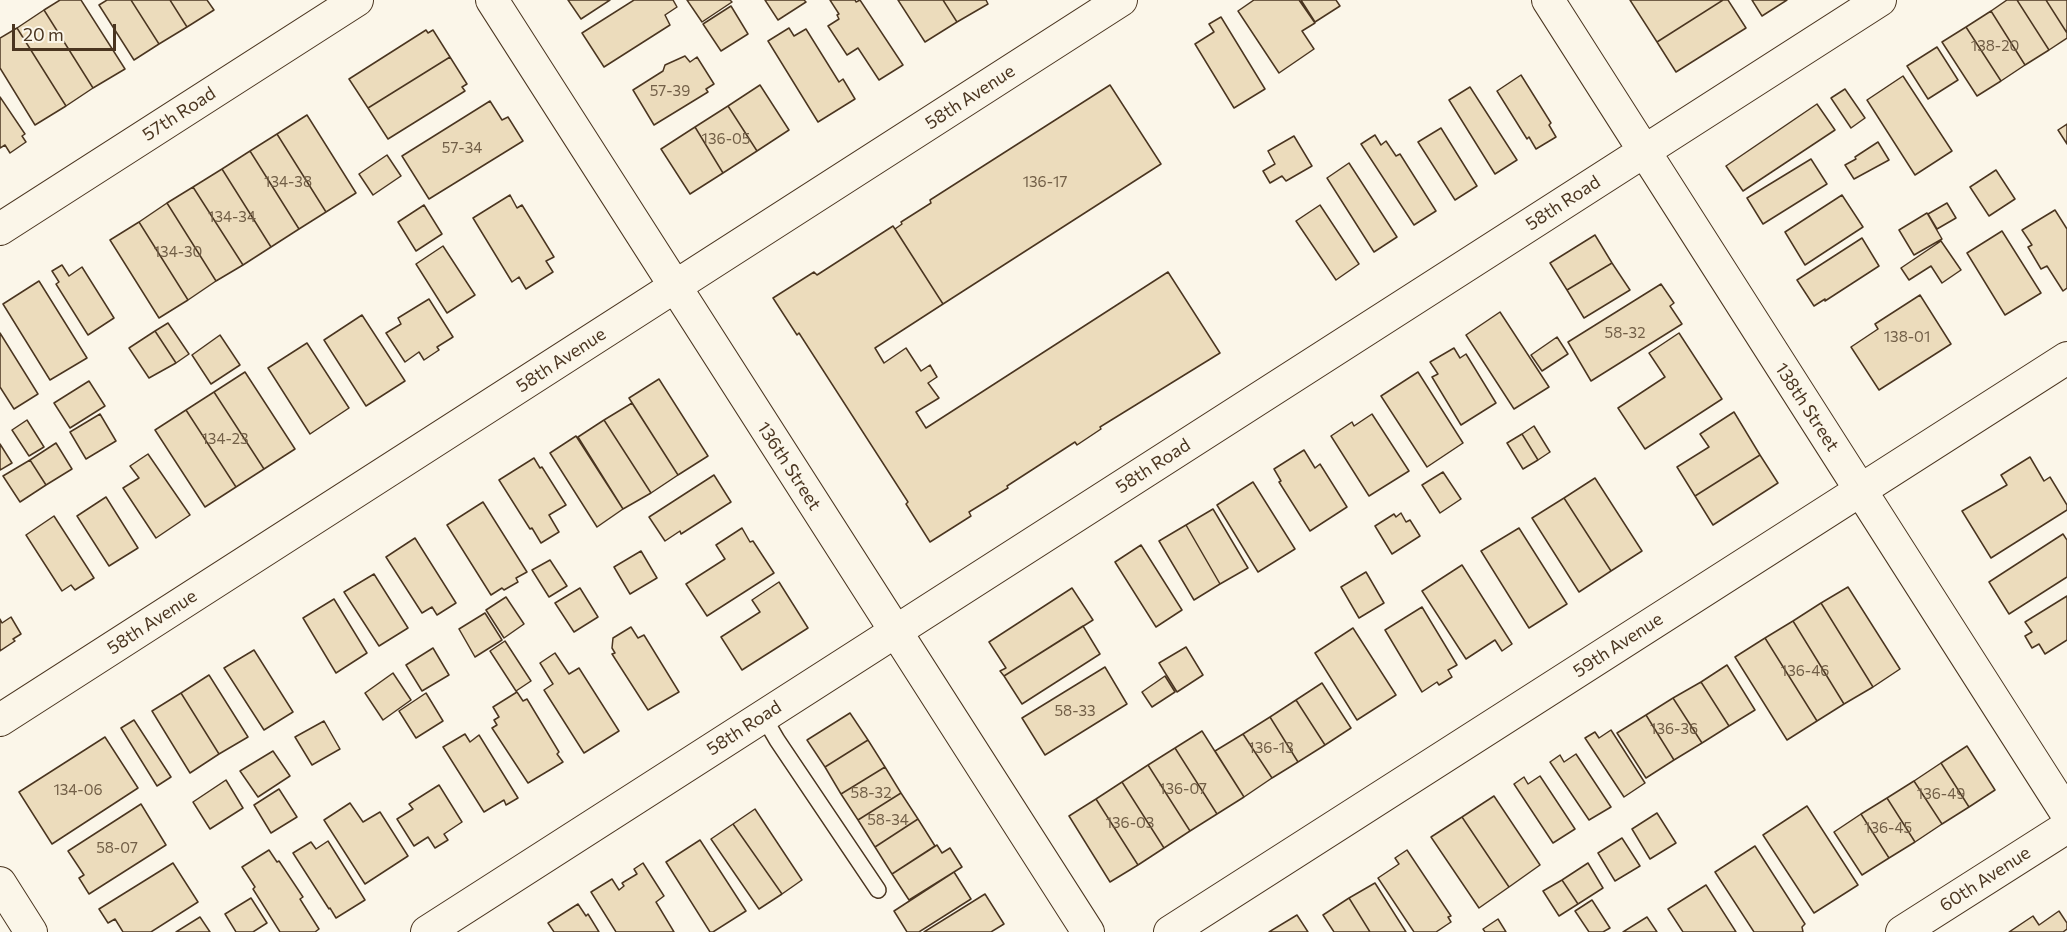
<!DOCTYPE html>
<style>
body{margin:0}
#map{position:relative;width:2067px;height:932px;overflow:hidden;background:#fbf6e9;font-family:Commissioner,sans-serif}
canvas{display:block}
.scale{position:absolute;left:12px;top:24px;width:104px;height:27px;box-sizing:border-box;border:3px solid #4a3520;border-top:0;padding-left:8px;font-size:18px;line-height:21px;white-space:nowrap;color:#4a3520;-webkit-text-stroke:4px #fbf6e9;paint-order:stroke}
</style>
<div id="map">
<canvas width="2067" height="932"></canvas>
<div class="scale">20 m</div>
</div>
<script>
const ctx = document.querySelector('canvas').getContext('2d');
ctx.lineJoin = 'round';
function fillPath(path, color) {
  ctx.fillStyle = color;
  ctx.fill(path, 'evenodd');
}
function trace(path, color, width, dash) {
  ctx.strokeStyle = color;
  ctx.lineWidth = width;
  ctx.lineCap = dash ? 'butt' : 'round';
  ctx.setLineDash(dash || []);
  ctx.stroke(path);
}
function drawText(font, color, halo, rows, align = 'center') {
  ctx.font = font + ' Commissioner,sans-serif';
  ctx.lineWidth = 4.5;
  ctx.setLineDash([]);
  ctx.textBaseline = 'middle';
  ctx.strokeStyle = halo;
  ctx.fillStyle = color;
  for (const [text, x, y, turn = 0] of rows) {
    ctx.save();
    ctx.translate(x, y);
    ctx.rotate((+turn || 0) * Math.PI / 180);
    ctx.textAlign = isNaN(turn) ? turn : align;
    if (halo) ctx.strokeText(text, 0, 0);
    ctx.fillText(text, 0, 0);
    ctx.restore();
  }
}
const building = new Path2D(`
 M60,0H81L125,69L93,88L44,10Z
 M107,0H131L159,44L134,60L99,5Z
 M131,0H170L187,27L159,44Z
 M170,0H207L214,10L187,27Z
 M568,0H610L581,19Z
 M634,0H673L677,7L665,15L670,25L604,67L582,33Z
 M687,0H730L732,2L702,22Z
 M765,0H804L806,2L778,20Z
 M830,0H855L856,2L860,0L903,65L879,80L858,48L847,55L828,26L839,19L837,15L839,14Z
 M898,0H943L957,22L925,42Z
 M943,0H986L988,4L957,22Z
 M1254,0H1299L1315,23L1302,31L1314,49L1279,73L1238,11Z
 M1301,0H1336L1340,6L1315,22Z
 M1630,0H1723L1657,42Z
 M1723,0H1728L1746,28L1676,72L1657,42Z
 M1752,0H1787L1762,16Z
 M2007,0H2017L2049,50L2025,65L1991,11Z
 M2017,0H2046L2067,33V38L2049,50Z
 M2046,0H2067V33Z
 M731,6L748,34L721,51L703,24Z
 M44,10L93,88L66,106L17,28Z
 M1991,11L2025,65L2001,81L1966,27Z
 M1221,17L1265,89L1234,108L1195,44L1214,32L1209,24Z
 M1966,27L2001,81L1977,96L1942,42Z
 M17,28L66,106L35,125L0,68V38Z
 M789,28L794,36L806,29L839,82L843,79L855,99L818,122L768,41Z
 M426,30L428,33L433,30L450,57L368,108L349,79Z
 M1937,47L1958,80L1928,99L1907,66Z
 M685,56L690,62L697,57L714,84L706,89L708,92L654,125L633,90L663,71L665,65Z
 M450,57L467,84L462,87L465,91L388,139L368,108Z
 M1521,75L1551,123L1549,125L1556,137L1536,149L1529,137L1527,139L1497,91Z
 M1903,76L1952,151L1915,175L1867,100Z
 M760,85L789,130L757,151L728,106Z
 M1110,85L1161,164L943,304L895,229L902,224L901,222L931,203L930,200Z
 M1470,87L1517,160L1495,174L1449,100Z
 M1845,89L1865,118L1851,128L1831,98Z
 M0,97L25,134L22,136L26,142L10,153L5,145L0,148Z
 M490,101L502,120L508,117L523,141L429,199L402,156Z
 M1817,104L1835,130L1743,191L1726,166Z
 M728,106L757,151L723,173L695,127Z
 M307,115L356,193L326,212L277,134Z
 M2067,124V144L2058,130Z
 M695,127L723,173L690,194L661,149Z
 M1441,128L1477,186L1455,200L1418,142Z
 M277,134L326,212L299,229L250,151Z
 M1375,135L1381,145L1386,141L1396,156L1400,154L1436,211L1414,225L1361,144Z
 M1294,136L1312,166L1286,181L1282,176L1270,183L1263,171L1275,164L1268,151Z
 M1878,142L1889,160L1854,179L1845,165L1856,159L1855,157Z
 M250,151L299,229L271,247L222,169Z
 M387,155L401,176L373,195L359,174Z
 M1811,159L1827,184L1763,224L1747,198Z
 M1349,163L1397,237L1374,252L1327,178Z
 M222,169L271,247L243,265L193,187Z
 M1996,170L2015,199L1989,216L1970,187Z
 M193,187L243,265L216,281L167,203Z
 M510,195L517,208L522,205L554,257L546,261L553,272L526,289L519,277L512,282L473,218Z
 M1842,195L1863,227L1805,265L1785,232Z
 M167,203L216,281L188,300L139,222Z
 M1947,203L1956,218L1937,229L1928,214Z
 M424,205L442,234L416,251L398,222Z
 M1320,205L1359,264L1336,280L1296,221Z
 M2055,210L2067,229V288L2063,291L2047,266L2041,269L2028,247L2032,245L2022,230Z
 M1927,213L1942,239L1914,255L1899,230Z
 M139,222L188,300L159,318L110,240Z
 M893,226L943,304L875,348L884,363L906,348L921,371L930,365L937,377L928,383L939,398L916,412L926,428L1168,272L1220,353L1100,427L1101,429L1077,445L1075,442L1007,486L1008,488L969,512L971,516L930,542L906,504L908,502L799,333L797,335L773,298L814,272L817,275Z
 M2002,231L2041,293L2005,315L1967,253Z
 M1595,235L1612,263L1567,290L1550,263Z
 M1862,238L1879,266L1825,301V299L1814,306L1797,280Z
 M1941,241L1961,270L1942,283L1931,266L1909,280L1901,268Z
 M443,246L475,295L447,313L416,264Z
 M1612,263L1630,290L1584,318L1567,290Z
 M62,265L69,276L82,267L114,318L88,335L56,284L59,282L52,271Z
 M39,281L87,358L50,380L3,304Z
 M1661,284L1674,303L1670,306L1682,324L1591,381L1568,342Z
 M1920,295L1951,344L1879,390L1851,347L1878,329L1875,324Z
 M429,299L453,337L437,347L439,350L424,360L419,352L405,362L386,333L401,324L398,318Z
 M1500,312L1549,387L1514,409L1466,335Z
 M362,315L405,381L366,406L324,340Z
 M168,323L189,354L176,363L155,331Z
 M155,331L176,363L149,378L129,348Z
 M0,333L38,394L14,409L0,387Z
 M1679,333L1722,399L1645,449L1618,408L1665,377L1649,353Z
 M220,335L240,365L211,384L192,355Z
 M1557,337L1568,354L1542,371L1531,355Z
 M307,343L349,408L310,434L268,368Z
 M1454,348L1460,358L1466,354L1496,403L1461,425L1432,377L1438,374L1430,362Z
 M245,372L295,449L264,469L214,392Z
 M1418,372L1463,443L1427,467L1381,396Z
 M659,379L708,456L678,475L629,398Z
 M89,381L105,406L70,428L54,403Z
 M214,392L264,469L236,487L186,410Z
 M632,403L678,475L651,493L604,420Z
 M186,410L236,487L205,507L155,430Z
 M1734,412L1760,455L1695,496L1677,467L1709,447L1700,434Z
 M100,414L116,441L86,459L70,432Z
 M1372,414L1409,471L1369,496L1331,436L1352,422L1354,426Z
 M27,420L44,447L29,456L12,430Z
 M604,420L651,493L623,509L578,437Z
 M1534,426L1550,452L1538,460L1522,434Z
 M1522,434L1538,460L1523,469L1507,443Z
 M576,436L623,509L597,527L550,453Z
 M56,443L72,469L46,485L30,460Z
 M0,444L12,463L0,470Z
 M1304,450L1315,468L1320,464L1347,507L1310,531L1279,482L1281,481L1274,469Z
 M148,454L190,515L156,538L123,488L139,478L130,466Z
 M1760,455L1778,483L1713,525L1695,496Z
 M2030,457L2044,481L2050,477L2067,505V510L1991,558L1962,511L2007,485L2001,475Z
 M534,458L540,468L542,467L566,505L549,515L559,532L541,543L532,528L530,529L499,480Z
 M30,460L46,485L20,502L3,476Z
 M1443,472L1461,499L1440,513L1422,485Z
 M714,475L731,502L681,534L680,531L665,541L649,517Z
 M1595,478L1642,551L1611,571L1564,498Z
 M1253,482L1295,549L1258,572L1217,505Z
 M106,497L138,548L109,566L77,516Z
 M1564,498L1611,571L1579,592L1532,518Z
 M483,502L527,572L516,578L518,582L504,590L502,588L491,595L447,525Z
 M1213,509L1248,568L1220,584L1186,525Z
 M1401,513L1406,522L1410,520L1420,536L1392,554L1375,526L1394,514L1396,517Z
 M54,516L94,578L75,590L71,585L62,591L26,535Z
 M1186,525L1220,584L1194,600L1159,541Z
 M742,528L750,542L753,541L774,573L707,616L686,584L725,559L716,545Z
 M1519,528L1567,604L1529,628L1481,551Z
 M2063,534L2067,540V577L2009,614L1989,582Z
 M415,538L456,603L437,615L432,607L422,613L386,557Z
 M1141,545L1182,610L1156,627L1115,562Z
 M641,551L657,578L630,594L614,567Z
 M550,560L567,586L549,597L532,570Z
 M1462,565L1512,644L1502,651L1495,640L1466,659L1422,591Z
 M1366,572L1384,603L1359,618L1341,587Z
 M374,574L408,628L379,646L344,592Z
 M779,582L808,628L742,670L721,637L760,612L752,600Z
 M1848,587L1900,669L1873,687L1821,603Z
 M580,588L598,617L574,632L555,603Z
 M1072,588L1093,620L1004,676L1000,671L1006,668L989,642Z
 M2067,596V640L2045,654L2039,644L2032,648L2025,636L2032,632L2025,622Z
 M506,597L524,624L504,638L486,610Z
 M334,599L367,653L336,673L303,618Z
 M1821,603L1873,687L1844,704L1793,621Z
 M1422,607L1457,665L1448,670L1452,677L1439,685L1437,682L1422,692L1385,630Z
 M485,613L502,640L475,657L459,629Z
 M11,617L21,634L13,639L15,641L0,651V619L2,623Z
 M1793,621L1844,704L1817,721L1765,638Z
 M1083,626L1100,654L1022,704L1004,676Z
 M631,627L638,638L644,635L679,692L648,710L612,654L615,653L612,648L613,638Z
 M1353,628L1396,695L1357,720L1315,653Z
 M1765,638L1817,721L1787,740L1735,657Z
 M505,641L531,681L516,691L490,651Z
 M1186,647L1203,675L1177,692L1159,663Z
 M433,648L449,675L422,691L406,665Z
 M254,650L293,712L264,730L224,668Z
 M555,653L569,674L579,668L619,731L584,753L544,690L553,684L540,663Z
 M1727,665L1755,710L1729,726L1701,682Z
 M1105,667L1127,704L1045,755L1022,718Z
 M393,673L411,700L383,720L365,693Z
 M209,675L248,737L219,754L181,693Z
 M1165,676L1175,692L1152,707L1142,692Z
 M1701,682L1729,726L1702,743L1673,698Z
 M1322,683L1351,728L1325,745L1296,700Z
 M517,692L523,701L527,699L559,752L557,754L563,762L528,783L492,728L497,725L494,720L499,717L493,707Z
 M181,693L219,754L190,773L152,711Z
 M426,693L443,721L416,738L399,711Z
 M1673,698L1702,743L1674,760L1646,715Z
 M1296,700L1325,745L1298,762L1270,717Z
 M850,713L868,740L825,767L807,740Z
 M1646,715L1674,760L1646,778L1617,733Z
 M1270,717L1298,762L1272,778L1243,734Z
 M134,720L171,777L157,786L121,728Z
 M324,721L340,749L312,765L295,737Z
 M1611,730L1645,783L1624,797L1585,738L1595,732L1599,738Z
 M1202,731L1244,797L1217,814L1175,748Z
 M465,734L470,742L479,735L518,798L506,805L504,800L484,812L443,747Z
 M1243,734L1272,778L1244,797L1215,751Z
 M105,737L138,788L52,844L19,792Z
 M868,740L885,767L841,794L825,767Z
 M1967,746L1995,790L1969,807L1941,763Z
 M1175,748L1217,814L1190,831L1148,765Z
 M273,751L290,776L258,797L240,771Z
 M1576,754L1611,807L1589,820L1550,762L1560,755L1564,762Z
 M1941,763L1969,807L1942,824L1914,781Z
 M1148,765L1190,831L1164,848L1122,782Z
 M885,767L901,793L858,820L841,794Z
 M1540,776L1575,829L1553,843L1514,784L1524,777L1528,784Z
 M226,780L243,808L210,829L193,802Z
 M1914,781L1942,824L1915,842L1887,798Z
 M1122,782L1164,848L1138,865L1096,799Z
 M439,785L462,822L444,834L448,840L435,848L428,837L414,846L397,819L413,809L409,804Z
 M279,789L297,817L271,833L254,805Z
 M901,793L918,819L875,847L858,820Z
 M1494,796L1540,865L1509,887L1462,817Z
 M1887,798L1915,842L1889,858L1861,814Z
 M1096,799L1138,865L1110,882L1069,816Z
 M350,803L363,822L380,812L408,856L365,884L324,820Z
 M141,804L166,845L89,894L79,878L84,875L68,851Z
 M1807,806L1858,885L1814,913L1763,835Z
 M755,809L802,880L782,894L733,824Z
 M1657,813L1676,843L1650,859L1632,829Z
 M1861,814L1889,858L1862,875L1834,832Z
 M1462,817L1509,887L1479,908L1431,837Z
 M918,819L935,846L892,874L875,847Z
 M733,824L782,894L759,909L711,839Z
 M1622,838L1640,866L1615,881L1598,853Z
 M700,840L746,911L713,932H710L666,862Z
 M328,841L365,900L336,918L330,908L329,909L293,853L311,842L316,849Z
 M937,845L942,853L950,848L962,867L909,900L892,874Z
 M1755,846L1805,924L1802,927L1803,932H1754L1715,872Z
 M269,850L277,862L279,861L303,897L300,899L319,929L315,932H280L253,889L255,887L242,867Z
 M1407,850L1451,916L1448,917L1451,922L1436,932H1414L1378,878L1399,864L1395,858Z
 M173,863L198,902L151,932H123L115,919L108,923L99,909Z
 M643,863L664,896L656,902L674,932H616L591,892L612,879L619,890L624,886L622,883L637,874L634,869Z
 M1588,863L1603,888L1578,904L1562,880Z
 M954,872L971,899L919,932H907L894,911Z
 M1562,880L1578,904L1559,916L1543,891Z
 M1375,883L1406,932H1370L1349,898Z
 M1706,885L1736,932H1683L1668,909Z
 M985,894L1004,924L991,932H924Z
 M251,898L267,923L253,932H236L225,914Z
 M1349,898L1370,932H1334L1323,915Z
 M1592,900L1610,928L1603,932H1589L1575,911Z
 M578,904L586,916L588,914L599,932H554L548,923Z
 M2059,911L2067,923V929L2063,932H2009L2033,916L2039,925Z
 M1297,915L1308,932H1269Z
 M200,917L210,932H176Z
 M1647,917L1657,932H1623Z
 M1498,919L1506,932H1485L1483,929Z`);
fillPath(building, '#ecdcbc');
trace(building, '#4a3520', 1.5);
const service = new Path2D(`
 M763,716L777,740L878,890`);
const minor = new Path2D(`
 M492,0L1088,932
 M1548,0L2067,814
 M0,229L357,0
 M0,720L1121,0
 M0,883L31,932
 M427,932L1880,0
 M1170,932L2067,358
 M1902,932L2067,827`);
trace(service, '#4a3520', 18);
trace(minor, '#4a3520', 34);
trace(service, '#fbf6e9', 15);
trace(minor, '#fbf6e9', 32);
drawText('15px', '#725f47', null, [
 ["138-20",1995,46],
 ["57-39",670,91],
 ["136-05",726,139],
 ["57-34",462,148],
 ["134-38",288,182],
 ["136-17",1045,182],
 ["134-34",232,217],
 ["134-30",178,252],
 ["58-32",1625,333],
 ["138-01",1907,337],
 ["134-23",225,439],
 ["136-46",1805,671],
 ["58-33",1075,711],
 ["136-36",1674,729],
 ["136-13",1271,748],
 ["136-07",1183,789],
 ["134-06",78,790],
 ["58-32",871,793],
 ["136-49",1941,794],
 ["58-34",888,820],
 ["136-03",1130,823],
 ["136-45",1888,828],
 ["58-07",117,848]
]);
drawText('18px', '#4a3520', '#fbf6e9', [
 ["58th Avenue",970,97,-33],
 ["57th Road",179,114,-33],
 ["58th Road",1563,203,-33],
 ["58th Avenue",561,360,-33],
 ["138th Street",1807,407,57],
 ["136th Street",789,466,57],
 ["58th Road",1153,466,-33],
 ["58th Avenue",152,622,-33],
 ["59th Avenue",1618,645,-33],
 ["58th Road",744,728,-33],
 ["60th Avenue",1985,879,-33]
]);
</script>
